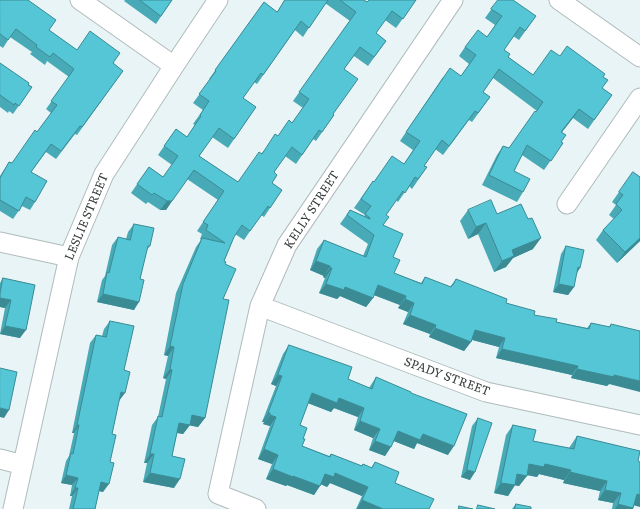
<!DOCTYPE html>
<style>
body{margin:0}
canvas{display:block;background:#e8f4f5}
</style>
<canvas width="640" height="509"></canvas>
<script>
const ctx = document.querySelector('canvas').getContext('2d');
ctx.lineJoin = 'round';
function trace(path, color, width, dash) {
  ctx.strokeStyle = color;
  ctx.lineWidth = width;
  ctx.lineCap = dash ? 'butt' : 'round';
  ctx.setLineDash(dash || []);
  ctx.stroke(path);
}
function fillPath(path, color) {
  ctx.fillStyle = color;
  ctx.fill(path, 'evenodd');
}
function drawText(font, color, halo, rows, align = 'center') {
  ctx.font = font + ' Literata,serif';
  ctx.lineWidth = 3.5;
  ctx.setLineDash([]);
  ctx.textBaseline = 'middle';
  ctx.strokeStyle = halo;
  ctx.fillStyle = color;
  for (const [text, x, y, turn = 0] of rows) {
    ctx.save();
    ctx.translate(x, y);
    ctx.rotate((+turn || 0) * Math.PI / 180);
    ctx.textAlign = isNaN(turn) ? turn : align;
    if (halo) ctx.strokeText(text, 0, 0);
    ctx.fillText(text, 0, 0);
    ctx.restore();
  }
}
const minor = new Path2D(`
 M80,0L174,66
 M559,0L640,57
 M567,204L640,98
 M0,242L69,257
 M260,306L486,392L640,425
 M0,459L23,465
 M13,509L69,257L104,174L174,66L218,0
 M256,509L218,494L260,306L287,245L453,0`);
trace(minor, '#b0bbbc', 21);
trace(minor, '#fff', 19);
fillPath(new Path2D(`
 M0,0L49,30L77,50L113,63L123,71L77,135L75,134L56,159L46,152L31,172L35,202L30,210L22,206L13,219L0,211V176L9,162L12,163L37,132L51,113L46,109L69,77L47,61L45,65L30,54L32,52L10,37L3,48L0,46Z
 M125,0H172L156,24L124,1Z
 M285,0H364L367,2L416,0L396,28L385,20L376,33L386,41L368,66L354,56L344,69L333,114L334,115L316,141L313,139L296,164L285,156L274,172L272,183L282,190L264,217L261,215L244,240L235,234L234,237L224,261L225,264L223,299L205,418L198,427L190,425L183,434L177,433L172,456L174,488L143,482L147,463H144L152,425L158,417L166,379L163,378L168,356L164,355L176,293L196,247L201,240L200,239L202,234L197,231L218,200L187,179L166,210H160L148,202L146,204L131,193L149,167L163,177L172,165L158,155L176,129L187,137L195,125L193,124L203,110L193,103L210,80L209,79L264,2L277,12ZM325,3L350,21L293,101L303,108L292,123L262,153L238,182L199,156L212,137L228,148L256,107L243,98L254,82L257,84L295,30L303,37Z
 M498,0L536,16L519,40L513,36L504,50L508,57L533,75L560,56L603,77L602,88L612,95L588,129L573,118L562,132L561,142L563,143L544,170L522,155L514,171L523,192L517,202L482,185L497,155L503,146L509,148L537,111L493,78L483,92L490,97L472,122L469,120L443,155L435,149L424,166L427,167L412,189L409,186L398,202L396,200L386,215L383,225L393,257L394,273L421,283L425,277L450,287L456,279L506,303L534,315L556,322L587,328L591,323L609,327L611,324L609,384L607,386L571,378L572,375L496,358L499,347L472,340L464,351L429,337L430,334L403,324L408,312L398,308L400,305L374,295L373,298L366,307L340,296L337,299L319,293L325,278L323,277L324,276L310,270L317,249L324,240L363,256L368,244L340,224L350,210L364,216L365,215L354,208L373,181L374,182L404,164L413,150L400,141L443,77L461,76L469,64L459,56L465,47L487,37L495,25L485,18Z
 M0,63L32,87L13,114L9,111L8,113L0,107Z
 M633,172L640,177V241L617,263L596,240L603,230L614,219L609,215L616,205L612,202Z
 M468,210L528,219L533,249L513,258L506,267L494,272L478,234L468,239L460,221Z
 M134,224L150,246L146,251L134,310L97,302L102,280L105,276L112,245L118,237L126,239L128,232Z
 M566,246L574,287L568,295L553,292L561,254Z
 M3,278L35,285L20,338L0,334L5,308L0,307V283Z
 M110,321L124,370L119,401L112,434L103,492L99,491L95,509H69L72,496H70L72,485L61,483L66,461L69,456L74,433H72L90,343L96,335L102,336L104,329Z
 M289,345L348,379L369,388L376,377L411,393L448,455L417,443L414,449L394,441L385,456L369,450L373,438L354,430L358,417L334,408L331,412L308,403L300,425L303,439L302,446L329,456L331,454L361,466L363,464L371,468L375,462L395,483L429,509H356L362,496L330,483L327,487L321,484L314,495L287,485L286,486L266,479L272,464L258,459L270,426L263,424L264,422H262L276,386L271,384L283,354Z
 M478,418L470,480L461,477L472,426Z
 M513,425L533,441L569,448L577,436L638,461L634,505L633,509H612L613,503L598,500L600,491L563,483L564,480L539,474L537,477L527,475L519,486L515,485L508,496L494,493L506,435Z
 M516,504L531,509H512Z`), '#48aab7');
fillPath(new Path2D(`
 M579,109L573,118L555,141L561,132Z
 M167,201H172L166,210H160Z
 M486,223L478,234L468,239L476,227Z
 M541,238L533,249L513,258L506,267L494,272L502,261L512,250Z
 M640,238V241L617,263L625,252Z
 M316,261L330,266L324,276L310,270Z
 M578,267L580,268L575,276Z
 M330,268H332L325,278L323,277Z
 M326,284L345,287L373,298L366,307L340,296L337,299L319,293Z
 M559,284L574,287L568,295L553,292Z
 M378,285L406,296L400,305L371,294Z
 M103,294L139,302L134,310L97,302Z
 M0,298L11,300L5,308L0,307Z
 M405,299L414,303L408,312L398,308Z
 M410,315L436,325L430,334L403,324Z
 M5,326L26,330L20,338L0,334Z
 M435,328L471,342L464,351L429,337Z
 M475,330L505,338L499,347L469,339Z
 M170,346L174,347L168,356L164,355Z
 M502,349L578,366L572,375L496,358Z
 M170,369L172,370L166,379L163,378Z
 M577,369L614,375L640,381V392L609,384L607,386L571,378Z
 M278,375L282,376L276,386L271,384Z
 M121,392L125,393L119,401L115,400Z
 M312,393L339,398L364,408L358,417L334,408L331,412L305,402Z
 M0,408L9,410L4,418L0,417Z
 M268,413H270L264,422H262Z
 M192,415L205,418L198,427L187,425H190L183,434L172,432L179,423Z
 M270,415L276,417L270,426L263,424Z
 M360,421L380,429L373,438L354,430Z
 M77,425H79L74,433H72Z
 M398,431L423,434L454,446L448,455L417,443L414,449L391,440Z
 M375,441L391,447L385,456L369,450Z
 M264,449L278,455L272,464L258,459Z
 M150,454H154L147,463H144Z
 M529,464H545L571,470L564,480L539,474L537,477L522,474Z
 M273,469L293,476L320,486L314,495L287,485L286,486L266,479Z
 M467,470L475,472L470,480L461,477Z
 M570,472L607,481L600,491L563,483Z
 M150,473L180,479L174,488L143,482Z
 M335,473L368,487L362,496L330,483L327,487L318,483L325,474Z
 M517,474L527,476L519,486L512,485H515L508,496L494,493L501,483Z
 M66,475L78,478L72,485L61,483Z
 M101,482L109,484L103,492L95,490Z
 M75,488H78L72,496H70Z
 M605,490L621,493L613,503L598,500Z
 M637,494L640,495V507L629,504Z
 M362,500L383,509H357Z
 M618,504L633,508V509H615Z`), '#3b8b95');
const building = new Path2D(`
 M0,0H28L56,20L49,30L77,50L90,31L120,53L113,63L123,71L82,127L80,126L61,151L51,144L31,172L47,181L35,202L26,197L19,211L0,200V178L9,162L12,163L35,130L37,132L57,105L51,101L74,69L53,53L50,57L36,47L37,45L16,29L8,40L0,34Z
 M140,0H172L161,16Z
 M285,0H328L309,28L301,21L263,75L261,73L243,98L256,107L234,139L219,128L199,156L238,182L259,152L262,154L275,134L278,136L289,120L292,123L309,99L299,92L356,12L340,0H364L367,2L369,0H416L403,19L392,11L376,33L386,41L374,57L360,47L344,69L358,79L333,114L334,115L322,132L319,130L302,155L292,147L274,172L277,175L272,183L282,190L270,208L268,206L250,231L242,225L234,237L224,261L226,262L225,264L236,269L223,299L229,300L205,418L192,415L190,425L179,423L172,456L185,459L180,479L150,473L154,454H150L158,416L162,417L172,370L170,369L174,347L170,346L183,284L202,238L225,243L206,230L208,225L203,222L224,191L194,170L172,201H167L154,193L152,195L137,184L149,167L163,177L178,156L164,146L176,129L187,137L201,116L200,115L209,101L199,94L216,71L215,70L264,2L277,12Z
 M498,0H513L536,16L525,31L520,27L504,50L510,54L508,57L533,75L551,50L560,56L567,46L605,74L603,77L608,80L602,88L612,95L594,120L579,109L561,132L566,135L561,142L563,143L551,161L527,145L514,171L530,179L523,192L489,175L503,146L509,148L535,111L536,112L543,102L499,69L483,92L490,97L478,113L475,111L449,146L442,140L424,166L427,167L418,179L415,177L405,193L403,191L386,215L389,217L383,225L403,234L393,257L400,260L394,273L422,284L425,277L451,287L452,285H453L456,279L507,299L506,303L535,311L534,315L557,319L556,322L589,329L591,323L610,327L611,324L640,331V381L614,375V377L577,369L578,366L502,349L505,338L475,330L471,342L435,328L436,325L410,315L414,303L405,299L406,296L378,285L373,298L345,287L344,290L326,284L332,268H330V266L316,261L324,240L366,257L374,235L347,215L350,210L370,219V218L365,214L371,206L361,199L373,181L374,182L392,156L404,164L420,141L406,132L450,68L461,76L476,55L465,47L478,30L487,37L502,16L491,9Z
 M0,63L29,83L28,85L32,87L19,106L15,103L14,105L0,95Z
 M633,172L640,177V238L625,252L603,230L622,210L616,204L623,195L619,192Z
 M491,200L497,214L521,204L528,219L532,218L541,238L512,250L514,256L502,261L486,223L476,227L468,210Z
 M134,224L154,228L150,246H148L140,279L144,280L139,302L103,294L107,272L109,273L118,237L130,240Z
 M566,246L584,250L580,268L578,267L574,287L559,284Z
 M3,278L35,285L26,330L5,326L11,300L0,298V294Z
 M110,321L134,326L124,370L130,372L125,393L121,392L112,434L116,435L110,462L114,463L109,484L101,482L95,509H73L78,488H75L78,478L66,475L71,453L73,454L79,425H77L96,335L106,337Z
 M289,345L352,367L348,379L372,389L376,377L411,392V393L467,414L454,446L423,434L420,440L398,431L391,447L375,441L380,429L360,421L364,408L339,398L337,403L312,393L300,425L307,428L303,439H305L302,446L330,457L331,454L362,466L363,464L372,468L375,462L399,472L395,483L434,499L429,509H383L362,500L368,487L335,473L334,477L325,474L320,486L293,476V477L273,469L278,455L264,449L276,417L270,415V413H268L282,376L278,375Z
 M0,368L17,372L9,410L0,408Z
 M478,418L492,423L475,472L467,470Z
 M513,425L536,430L533,441L574,449L577,436L640,451L638,461L640,462V495L637,494L633,508L618,504L621,493L605,490L607,481L570,472L571,470L545,464L544,467L529,464L527,476L517,474L515,485L501,483Z
 M516,504L531,507V509H515Z
 M478,505L495,509H477Z
 M459,506L473,509H459Z`);
fillPath(building, '#54c6d5');
trace(building, '#3b8b95', 1);
drawText('12px', '#363b3b', '#fff', [
 ["KELLY STREET",312,210,-57],
 ["LESLIE STREET",87,217,-67],
 ["SPADY STREET",447,377,20]
]);
</script>
